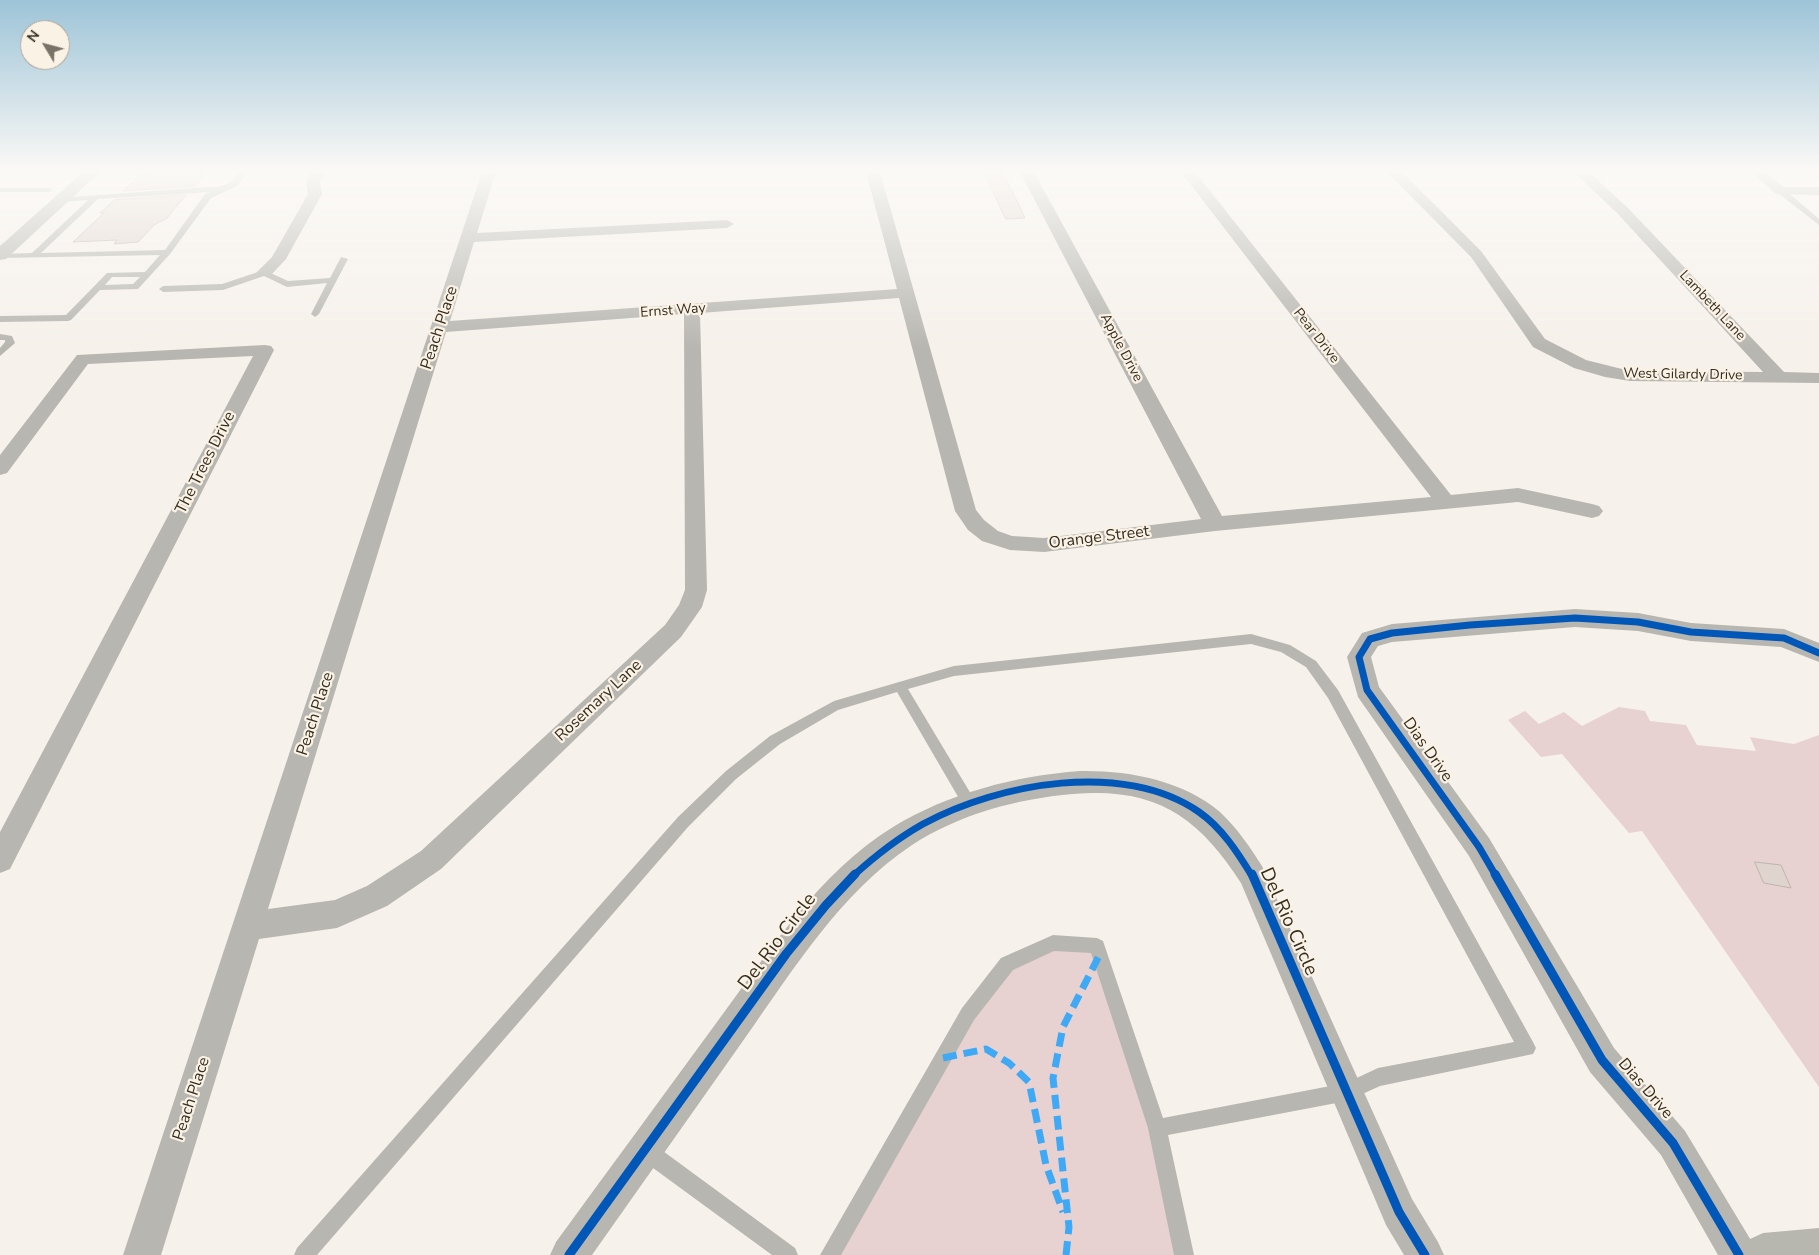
<!DOCTYPE html>
<style>
body{margin:0}
#map{position:relative;width:1819px;height:1255px;overflow:hidden;background:#f6f1eb;font-family:"Nunito Sans",sans-serif}
canvas{display:block}
.north{position:absolute;left:20px;top:20px;width:50px;height:50px;box-sizing:border-box;background:#fbf2e6;border:1px solid #aca397;border-radius:50%;rotate:307deg;font-size:14px;font-weight:700;line-height:20px;text-align:center;color:#362d21}
.north::after{content:'';display:block;margin:auto;width:18px;height:22px;background:#797268;clip-path:polygon(50% 0,100% 100%,50% 72%,0 100%)}
</style>
<div id="map">
<canvas width="1819" height="1255"></canvas>
<div class="north">N</div>
</div>
<script>
const ctx = document.querySelector('canvas').getContext('2d');
ctx.lineJoin = 'round';
function fillPath(path, color) {
  ctx.fillStyle = color;
  ctx.fill(path, 'evenodd');
}
function trace(path, color, width, dash) {
  ctx.strokeStyle = color;
  ctx.lineWidth = width;
  ctx.lineCap = dash ? 'butt' : 'round';
  ctx.setLineDash(dash || []);
  ctx.stroke(path);
}
function drawText(font, color, halo, rows, align = 'center') {
  ctx.font = font + ' "Nunito Sans",sans-serif';
  ctx.lineWidth = 4.5;
  ctx.setLineDash([]);
  ctx.textBaseline = 'middle';
  ctx.strokeStyle = halo;
  ctx.fillStyle = color;
  for (const [text, x, y, turn = 0] of rows) {
    ctx.save();
    ctx.translate(x, y);
    ctx.rotate((+turn || 0) * Math.PI / 180);
    ctx.textAlign = isNaN(turn) ? turn : align;
    if (halo) ctx.strokeText(text, 0, 0);
    ctx.fillText(text, 0, 0);
    ctx.restore();
  }
}
fillPath(new Path2D(`
 M1619,707L1645,711L1650,721L1686,725L1697,745L1756,751L1750,737L1794,744L1819,735V1087L1642,831L1629,833L1562,754L1541,757L1508,720L1525,711L1539,724L1564,712L1582,726ZM1755,862L1781,865L1791,888L1764,883Z
 M1053,943L1097,946L1184,1255H830L1007,964Z`), '#e8d2d1');
const building = new Path2D(`
 M207,172L195,186L123,191L142,173Z
 M984,172H1003L1025,218L1006,219Z
 M186,195L167,218L154,225L138,242L114,244L117,240L73,242L104,213H100L114,200Z
 M1755,862L1781,865L1791,888L1764,883Z`);
fillPath(building, '#e0d5ce');
trace(building, '#bcb3ae', 1);
fillPath(new Path2D(`
 M240,172H248L237,186L211,198L170,254L138,289L100,290L71,320L68,321L0,322V316L66,315L107,273L145,272L160,255L0,258V254L32,253L88,200L61,202L57,200L58,198L207,187C223,188 230,184 240,172ZM211,192L205,194L165,250L41,253L98,199ZM112,277H140L133,284L105,285Z
 M0,188H49L53,190L49,192H0Z
 M1778,189H1784L1819,219V225L1778,193Z
 M341,257L348,259L319,314L315,317L311,314L327,283L287,287L264,276L223,290L163,292L159,289L163,286L222,284L264,270L288,281L330,278Z
 M0,334L12,336L15,343L0,356V348L5,342V340H0Z
 M1251,634L1290,645L1316,661L1338,690L1533,1042L1536,1048L1533,1054L1380,1086L1347,1101L1168,1135L1194,1255H1174L1148,1128L1091,953L1054,951L1013,970L974,1020L841,1255H820L962,1008L1001,958L1053,935L1097,938L1103,941L1163,1118L1346,1083L1378,1068L1514,1042L1328,698L1306,667L1281,652L1251,644L954,676L908,689L974,799L976,803L974,807L969,809L964,807L897,692L838,710L780,744L736,779L688,827L317,1255H294L297,1248L678,817L726,771L770,736L834,701L954,666Z
 M645,1141L652,1143L795,1248L798,1255H772L638,1157L636,1150L638,1143Z`), '#b8b6b0');
fillPath(new Path2D(`
 M312,172H326L320,182L322,194L286,259L270,276H258L256,273L272,257L308,194L306,182Z
 M482,172H496L477,233L727,220L734,224L727,228L474,242L450,321L897,289L866,172H880L976,510L984,520L998,531L1012,536L1044,538L1201,519L1020,172H1034L1222,516L1431,497L1181,172H1195L1451,495L1518,488L1592,504L1599,506L1603,511L1599,516L1592,518L1518,502L1215,531L1044,552L1010,550L982,541L968,530L955,511L899,298L700,313L707,590L702,607L681,637L441,869L387,906L337,928L259,939L161,1255H123ZM684,314L685,590L679,605L665,625L421,851L367,886L335,900L268,909L446,332Z
 M1387,172H1402L1481,251L1545,339L1586,360L1630,371L1763,372L1618,214L1574,172H1589L1628,208L1784,372L1819,373V383L1630,381L1605,377L1574,368L1533,347L1471,257Z
 M1751,172H1766L1784,187H1819V195L1776,194Z
 M265,345L271,346L274,350L10,869L0,873V832L253,356L88,364L7,473L0,475V455L77,355Z
 M1575,609L1638,613L1691,623L1784,629L1819,643V662L1781,647L1691,641L1638,631L1575,627L1392,642L1378,646L1371,657L1379,687L1489,838L1614,1048L1685,1131L1752,1242L1758,1255H1718L1661,1155L1590,1072L1469,856L1358,697L1347,657L1362,633L1392,624Z
 M1080,771C1127,770 1183,780 1220,812C1237,828 1250,847 1262,866L1412,1199L1438,1242L1444,1255H1404L1386,1225L1241,883C1198,816 1155,787 1073,794C1016,799 960,814 912,845C841,892 793,970 745,1038C694,1110 643,1183 592,1255H550L556,1242C609,1169 663,1096 717,1022C768,953 818,873 893,827C949,793 1015,776 1080,771Z`), '#b8b6b0');
fillPath(new Path2D(`
 M83,172H100L6,259L0,260V246Z
 M1819,1228V1255H1741L1748,1240L1763,1233Z`), '#b7b6af');
trace(new Path2D(`
 M943,1058L986,1049L1009,1063L1029,1082L1046,1165L1063,1212
 M1066,1255L1069,1227L1053,1078L1063,1027L1100,954`), '#3fa9f5', 7, [14, 7]);
trace(new Path2D(`
 M853,876C875,856 898,838 923,824C999,783 1124,760 1199,812C1222,828 1238,853 1252,876
 M1496,876L1479,847L1367,690L1359,657L1370,639L1392,633L1470,625L1575,618L1638,622L1691,632L1784,638L1819,653`), '#0057b8', 7);
trace(new Path2D(`
 M1252,874L1399,1212L1425,1255
 M1495,874L1602,1060L1673,1143L1739,1255
 M569,1255L786,954L826,905L855,874`), '#0057b8', 9);
const sky = ctx.createLinearGradient(0, 0, 0, 348);
sky.addColorStop(0, '#9dc4d8');
sky.addColorStop(0.49, '#fbf9f6');
sky.addColorStop(1, '#fbf9f600');
ctx.fillStyle = sky;
ctx.fillRect(0, 0, 1819, 348);
drawText('14px', '#362d21', '#fbf2e6', [
 ["Lambeth Lane",1712,306,47],
 ["Ernst Way",673,311,-4],
 ["Pear Drive",1316,336,52],
 ["Apple Drive",1121,348,62],
 ["West Gilardy Drive",1683,375,1]
]);
drawText('16px', '#362d21', '#fbf2e6', [
 ["Peach Place",440,328,-72],
 ["The Trees Drive",206,463,-63],
 ["Orange Street",1099,538,-7],
 ["Rosemary Lane",599,701,-43],
 ["Peach Place",316,714,-72],
 ["Dias Drive",1427,750,55],
 ["Dias Drive",1645,1089,49],
 ["Peach Place",192,1099,-72]
]);
drawText('19px', '#362d21', '#fbf2e6', [
 ["Del Rio Circle",1288,922,66],
 ["Del Rio Circle",778,942,-53]
]);
</script>
